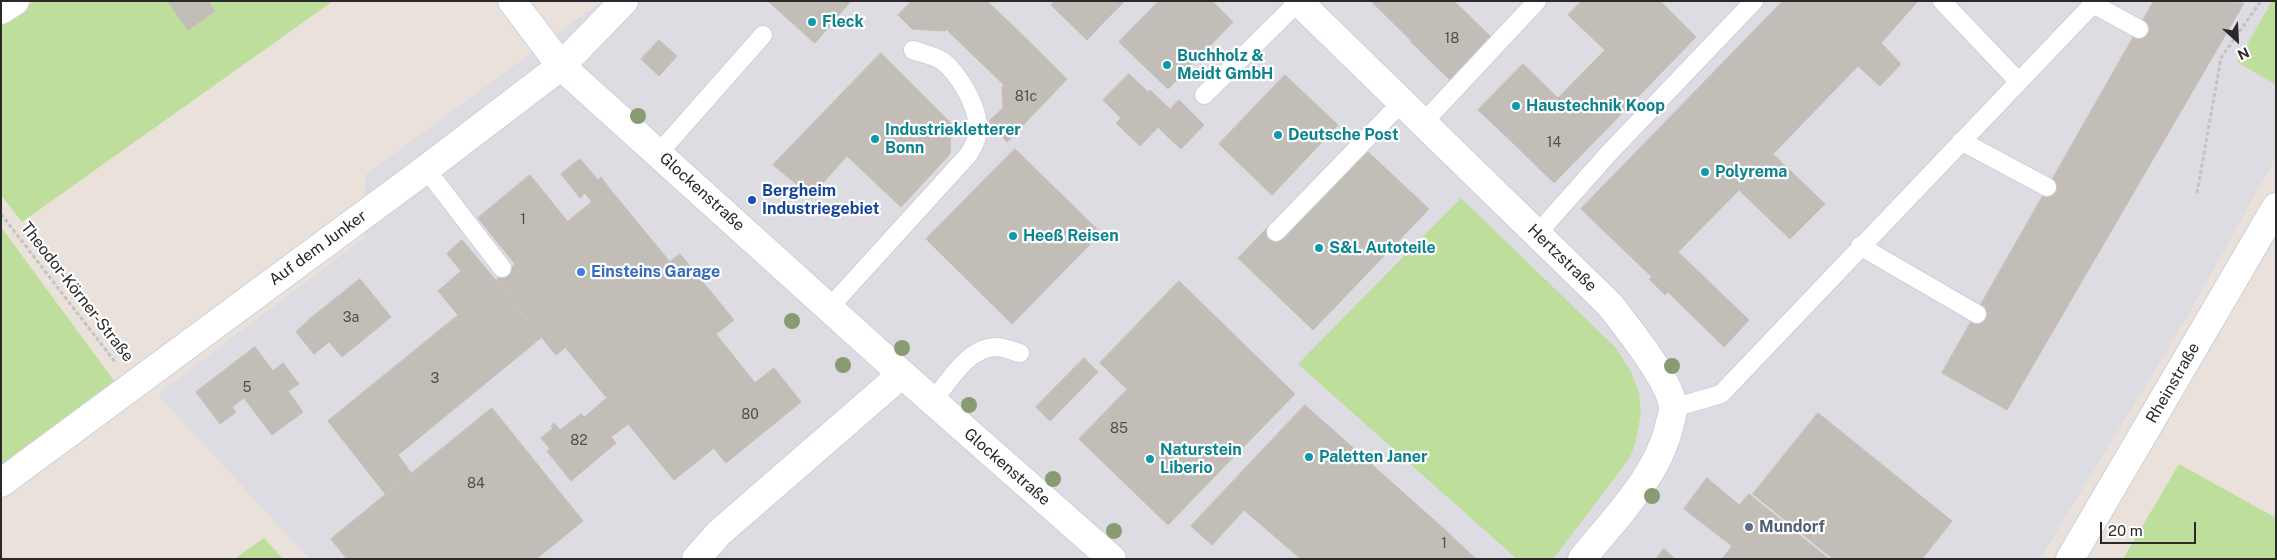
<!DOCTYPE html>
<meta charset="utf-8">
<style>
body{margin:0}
#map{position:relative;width:2277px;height:560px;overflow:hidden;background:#ebe1db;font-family:"Public Sans",sans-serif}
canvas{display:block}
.frame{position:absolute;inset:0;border:2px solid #292929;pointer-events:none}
.north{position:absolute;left:2212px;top:15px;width:50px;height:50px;-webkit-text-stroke:4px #fff;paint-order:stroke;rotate:155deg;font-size:14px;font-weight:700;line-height:20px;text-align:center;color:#292929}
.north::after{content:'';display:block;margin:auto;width:18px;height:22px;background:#292929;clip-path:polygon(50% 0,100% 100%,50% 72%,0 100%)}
.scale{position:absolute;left:2100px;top:522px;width:96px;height:22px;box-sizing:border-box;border:2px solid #292929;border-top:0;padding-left:6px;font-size:15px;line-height:18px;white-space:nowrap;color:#292929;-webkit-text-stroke:4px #fff;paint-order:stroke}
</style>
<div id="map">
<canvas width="2277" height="560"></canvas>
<div class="frame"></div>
<div class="north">N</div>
<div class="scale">20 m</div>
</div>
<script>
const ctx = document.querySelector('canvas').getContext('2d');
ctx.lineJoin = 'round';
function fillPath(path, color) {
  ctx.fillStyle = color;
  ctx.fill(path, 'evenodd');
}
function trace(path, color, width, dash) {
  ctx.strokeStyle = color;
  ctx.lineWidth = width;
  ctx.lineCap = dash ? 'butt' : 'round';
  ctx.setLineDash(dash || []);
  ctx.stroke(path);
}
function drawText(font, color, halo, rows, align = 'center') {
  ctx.font = font + ' "Public Sans",sans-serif';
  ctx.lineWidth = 4.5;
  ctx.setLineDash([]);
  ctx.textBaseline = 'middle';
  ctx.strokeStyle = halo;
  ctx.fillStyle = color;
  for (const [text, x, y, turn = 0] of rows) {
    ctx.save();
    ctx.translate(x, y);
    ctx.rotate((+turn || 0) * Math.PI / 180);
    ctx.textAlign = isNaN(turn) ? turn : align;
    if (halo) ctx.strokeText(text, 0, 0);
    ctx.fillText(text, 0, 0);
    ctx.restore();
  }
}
fillPath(new Path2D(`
 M602,1H2272L2237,62L2276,85V157L2187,317L2040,559H309L160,397V392L364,238L365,175Z`), '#dddce3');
fillPath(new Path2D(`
 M34,1H333L22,222L1,195V24Z
 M2272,1H2276V85L2237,62Z
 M1461,198L1616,348L1631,372L1639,393L1641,414L1636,440L1631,455L1620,471L1553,559H1517L1298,364Z
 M1,227L115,382L1,468Z
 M2179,464L2276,518V559H2123Z
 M264,538L283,559H234Z`), '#bede9b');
const building = new Path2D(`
 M168,1H208L215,11L188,30Z
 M768,1H851L815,43Z
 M912,1H976L945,31L912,29L898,15Z
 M976,1H987L1038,50L1004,85L947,30Z
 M1055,1H1079L1102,24L1087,40L1051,5Z
 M1079,1H1125L1102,24Z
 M1159,1H1212L1233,22L1168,89L1119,42Z
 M1371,1H1451L1412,41Z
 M1451,1H1454L1492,38L1450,80L1411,42Z
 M1582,1H1660L1696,37L1595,141L1554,102L1605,50L1568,15Z
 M1783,1H1918L1881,43L1901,64L1880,86L1858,66L1773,154L1825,204L1790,239L1739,190L1678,252L1749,320L1724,347L1668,292L1665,295L1649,279L1652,277L1581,209Z
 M2154,1L2244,3L2007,410L1942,373Z
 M659,40L677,56L668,66L650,50Z
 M650,50L668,66L659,76L641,59Z
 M1038,50L1067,79L1007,142L988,122L1003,108L1002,87Z
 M881,53L951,123L950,154L901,207L847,156L811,196L773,165Z
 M1523,64L1558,98L1514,144L1478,110Z
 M1129,74L1148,92L1150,90L1173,112L1140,146L1116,123L1121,118L1103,100Z
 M1285,75L1338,125L1272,195L1219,144Z
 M1179,100L1192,113L1168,137L1158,127L1173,112L1170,110Z
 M1554,102L1595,141L1554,183L1514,144Z
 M1192,113L1204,125L1181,149L1168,137Z
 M1015,149L1101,233L1012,324L926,239Z
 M1367,151L1429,209L1313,330L1238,258L1269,226L1283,239Z
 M580,159L598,180L601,177L609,188L592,202L585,193L580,198L561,174Z
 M530,175L568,222L515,264L478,218Z
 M609,188L670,262L556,355L495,281Z
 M462,240L498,283L458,315L438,291L461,271L447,254Z
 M680,254L734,320L716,334L755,383L698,429L714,448L674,480L565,347Z
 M360,279L391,317L342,357L310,319Z
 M1179,281L1295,394L1216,475L1100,363Z
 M498,283L542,337L398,455L412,474L386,495L328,421Z
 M310,319L329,342L314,354L296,332Z
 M255,347L273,371L283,363L299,384L288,391L303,412L272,435L244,398L232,407L236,412L220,424L196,392Z
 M1084,358L1098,372L1050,421L1036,407Z
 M774,368L801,402L726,463L698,429Z
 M1128,389L1159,420L1110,469L1079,439Z
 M607,398L628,424L611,437L616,443L571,481L547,451L550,449L541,438L553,428L551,426L554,423L560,430L581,414L584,417Z
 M1305,405L1443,528L1415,559H1301L1244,510L1212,545L1191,526Z
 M492,408L583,521L536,559H347L331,539Z
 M1818,413L1952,521L1922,559H1833L1753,494Z
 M1159,420L1190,450L1141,499L1110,469Z
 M1190,450L1216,475L1168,525L1141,499Z
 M1707,478L1739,505L1749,494L1829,559H1722L1732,546L1684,509Z
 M1443,528L1476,559H1415Z
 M1664,549L1675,559H1656Z`);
fillPath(building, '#c3bdb7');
trace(building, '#c6bdb5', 1);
const lane = new Path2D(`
 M1942,1L2019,82
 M1204,95L1298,2
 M1423,123L1537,1
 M1961,141L2047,187
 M661,154L665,146L763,35
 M426,169L502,268
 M1276,232L1402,102
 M1537,234L1609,153L1754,1
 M1860,246L1977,314
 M829,308L969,154C972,148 976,142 977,136C983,114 958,69 939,59C931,55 921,53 913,50
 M933,401C949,381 968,347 997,347C1004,347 1012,351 1020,353
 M1673,408L1721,394L2093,4L2139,29`);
const street = new Path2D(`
 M1298,1L1610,305C1626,326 1672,382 1673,408C1673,413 1671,419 1670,423C1659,475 1615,518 1582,559
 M1,10L15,1
 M1,483L426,169L561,66L624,1
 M696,559L719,533L902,374`);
const secondary = new Path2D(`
 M512,1L561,66L902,374L1112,559
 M2070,559L2276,207`);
trace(lane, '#cad0da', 20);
trace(street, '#cad0da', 30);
trace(secondary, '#cad0da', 30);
trace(new Path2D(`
 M2197,193L2221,58L2261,1
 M1,214L115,362`), '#c3c3c3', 3, [4, 2.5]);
trace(lane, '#fff', 18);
trace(street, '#fff', 28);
trace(secondary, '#fff', 28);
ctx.fillStyle = '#899b73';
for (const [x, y] of [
 [638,116],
 [792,321],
 [902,348],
 [843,365],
 [1672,366],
 [969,405],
 [1053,479],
 [1652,496],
 [1114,531]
]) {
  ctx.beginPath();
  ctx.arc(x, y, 8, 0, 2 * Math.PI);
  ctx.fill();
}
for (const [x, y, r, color] of [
 [812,22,5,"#0f9aa8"],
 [1167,65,5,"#0f9aa8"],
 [1516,106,5,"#0f9aa8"],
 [1278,135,5,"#0f9aa8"],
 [875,139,5,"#0f9aa8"],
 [1705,172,5,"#0f9aa8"],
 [752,200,5,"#1a4fb4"],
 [1013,236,5,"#0f9aa8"],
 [1319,248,5,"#0f9aa8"],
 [581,272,5,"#3f7fe0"],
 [1309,457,5,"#0f9aa8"],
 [1150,459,5,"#0f9aa8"],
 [1749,527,5,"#5c6f8a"]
]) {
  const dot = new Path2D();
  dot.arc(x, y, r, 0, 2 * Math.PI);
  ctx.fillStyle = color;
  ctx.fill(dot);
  trace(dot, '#fff', 2);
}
drawText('14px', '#504e4c', null, [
 ["18",1452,39],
 ["81c",1026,97],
 ["14",1554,143],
 ["1",523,220],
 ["3a",351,318],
 ["3",435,379],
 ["5",247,388],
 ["80",750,415],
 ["85",1119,429],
 ["82",579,441],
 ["84",476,484],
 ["1",1444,544]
]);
drawText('bold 16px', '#0d838f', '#fff', [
 ["Fleck",822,22],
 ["Buchholz &",1177,56],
 ["Meidt GmbH",1177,74],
 ["Haustechnik Koop",1526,106],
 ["Industriekletterer",885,130],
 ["Bonn",885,148],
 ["Deutsche Post",1288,135],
 ["Polyrema",1715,172],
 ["Heeß Reisen",1023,236],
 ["S&L Autoteile",1329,248],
 ["Naturstein",1160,450],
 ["Liberio",1160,468],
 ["Paletten Janer",1319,457]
], 'left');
drawText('bold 16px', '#164399', '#fff', [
 ["Bergheim",762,191],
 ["Industriegebiet",762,209]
], 'left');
drawText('16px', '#292929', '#fff', [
 ["Glockenstraße",702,192,42],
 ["Auf dem Junker",318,248,-36],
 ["Hertzstraße",1562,258,44],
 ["Theodor-Körner-Straße",77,292,52],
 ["Rheinstraße",2173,383,-60],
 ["Glockenstraße",1007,467,41]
]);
drawText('bold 16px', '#366cbe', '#fff', [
 ["Einsteins Garage",591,272]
], 'left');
drawText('bold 16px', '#4e5e75', '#fff', [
 ["Mundorf",1759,527]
], 'left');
</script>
